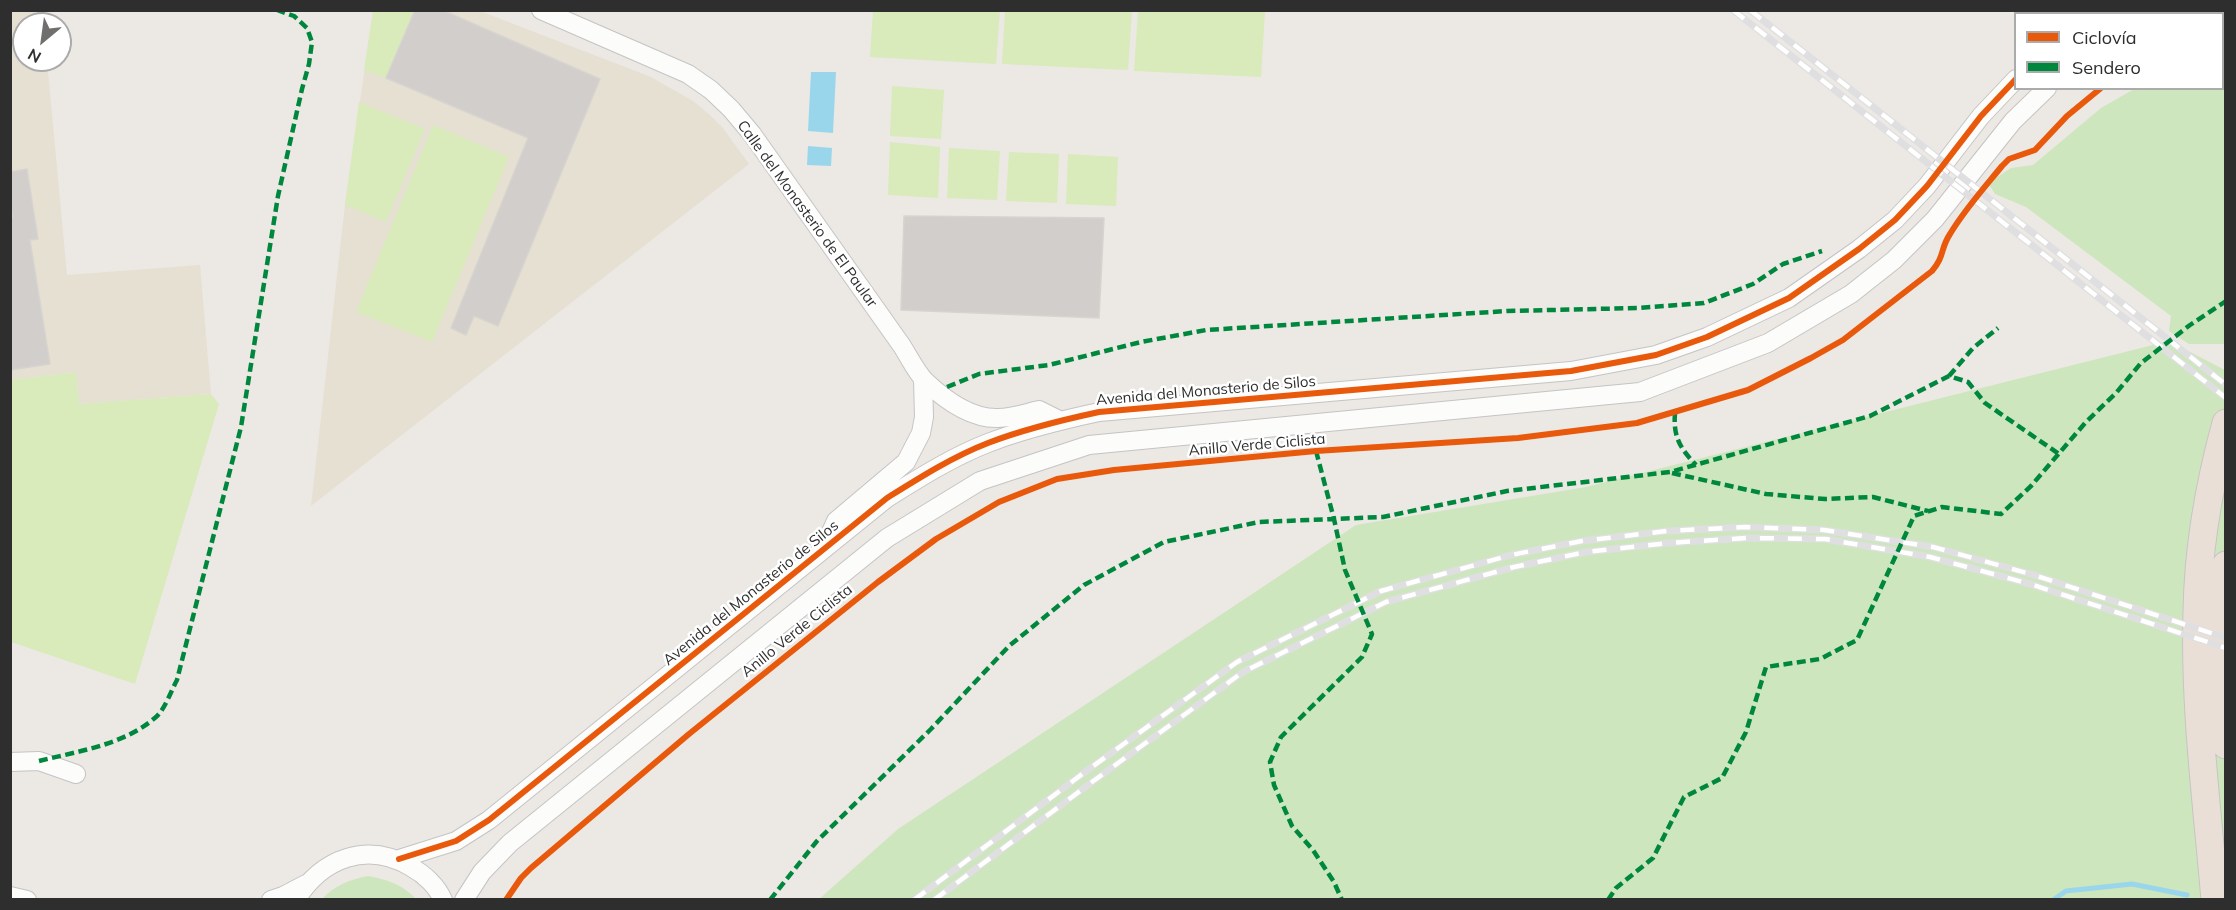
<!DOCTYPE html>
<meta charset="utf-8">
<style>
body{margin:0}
#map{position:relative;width:2236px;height:910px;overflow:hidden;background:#ece8e4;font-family:Mulish,sans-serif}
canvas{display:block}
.frame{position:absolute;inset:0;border:12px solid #2e2e2e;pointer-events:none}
.legend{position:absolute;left:2014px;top:12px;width:210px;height:78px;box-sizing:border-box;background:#fff;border:2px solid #ababab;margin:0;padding:8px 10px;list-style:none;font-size:18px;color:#2e2e2e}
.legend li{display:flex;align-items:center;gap:12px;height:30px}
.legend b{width:30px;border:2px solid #ababab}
.north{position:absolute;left:12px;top:12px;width:60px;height:60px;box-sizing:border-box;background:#fff;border:2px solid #ababab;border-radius:50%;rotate:209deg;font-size:16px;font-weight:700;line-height:24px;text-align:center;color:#2e2e2e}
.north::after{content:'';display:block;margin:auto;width:21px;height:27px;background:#706f6e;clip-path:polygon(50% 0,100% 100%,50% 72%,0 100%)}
</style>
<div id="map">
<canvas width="2236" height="910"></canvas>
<div class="frame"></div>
<ul class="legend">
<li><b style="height:8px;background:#e8590c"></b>Ciclovía</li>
<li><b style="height:8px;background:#00873e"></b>Sendero</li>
</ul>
<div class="north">N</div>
</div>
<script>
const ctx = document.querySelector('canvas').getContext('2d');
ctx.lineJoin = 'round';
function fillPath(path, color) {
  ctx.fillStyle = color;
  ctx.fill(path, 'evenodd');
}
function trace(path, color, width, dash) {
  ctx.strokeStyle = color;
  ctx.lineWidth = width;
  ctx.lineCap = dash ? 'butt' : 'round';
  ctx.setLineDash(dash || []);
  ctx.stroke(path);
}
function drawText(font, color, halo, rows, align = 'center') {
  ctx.font = font + ' Mulish,sans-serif';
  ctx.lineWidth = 5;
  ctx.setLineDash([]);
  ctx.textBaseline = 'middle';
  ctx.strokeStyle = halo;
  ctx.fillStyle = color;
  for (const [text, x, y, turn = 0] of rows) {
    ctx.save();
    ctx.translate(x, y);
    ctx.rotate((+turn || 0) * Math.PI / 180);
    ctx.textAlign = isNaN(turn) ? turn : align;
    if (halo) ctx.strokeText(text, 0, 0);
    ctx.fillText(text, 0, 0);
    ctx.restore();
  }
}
fillPath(new Path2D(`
 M10,11H43L44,24H24V60H47L67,275L200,265L211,394L79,404L76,372L11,380Z
 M373,11H480L651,77L693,101L710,115L723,128L749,164L311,506L345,205Z`), '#e6e0d3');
fillPath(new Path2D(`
 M2225,35V344H2189L2169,331L2171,316L2026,207L1995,194L1988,183L2011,168L2033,165L2101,108L2134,89L2222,88L2223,36Z
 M2169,341L2225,370V899L818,900L898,829L1356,525L1586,487Z
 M368,876C388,880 402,884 416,899H322C335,885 349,880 368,876Z`), '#cee6be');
fillPath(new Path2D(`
 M373,11H415L386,78L364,70Z
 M873,11H1000L996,64L870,57Z
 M1005,11H1132L1128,70L1002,64Z
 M1138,11H1265L1261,77L1134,71Z
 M892,86L944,90L941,139L890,136Z
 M359,102L425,129L386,222L345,205Z
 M433,125L509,157L432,342L356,312Z
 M890,142L940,147L938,198L888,195Z
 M949,148L1000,151L997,200L947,198Z
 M1009,152L1059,154L1057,203L1006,201Z
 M1068,154L1118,157L1116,206L1066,204Z
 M76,372L79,404L211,394L219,404L135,684L11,642V380Z`), '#d9eabb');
fillPath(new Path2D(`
 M811,72H836L833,133L808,131Z
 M808,146L832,148L831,166L807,165Z`), '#99d6ec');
trace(new Path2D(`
 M2053,900L2066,891L2132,884L2187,895`), '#99d6ec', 5);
const building = new Path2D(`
 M415,10H442L600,79L498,326L474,316L466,335L451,328L528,138L386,78Z
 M27,169L38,239L30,240L50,364L10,370V218L13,217L10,202V172Z
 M904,216L1104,218L1099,318L901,310Z`);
fillPath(building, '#d1cecb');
trace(building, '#d7d4d0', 1.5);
const minor = new Path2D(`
 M541,10L688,74L711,90L731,109L752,134L902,346C909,357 916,372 925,381C944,399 971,419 998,418C1012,418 1026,413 1039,410L1059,420
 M2108,14L2113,10
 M2169,14L2175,10
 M826,543L836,521L906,462L921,433L924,417L923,380
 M10,762L39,761L76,774
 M399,859L456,841L489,820L887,498C919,478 952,457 988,443C1024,429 1062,420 1099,412L1571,371L1656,355L1707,337L1789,298L1859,249L1895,220L1927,186L1981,116L2016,79
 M10,896L27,900
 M271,900L283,896L306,884
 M296,900C322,858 367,841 411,867C424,874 437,886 443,900
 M464,900L482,872L510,843L887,538L980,481L1089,445L1640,392L1768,343L1851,294L1894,260L1935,219L2013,121L2047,88`);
const highway = new Path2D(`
 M2226,565C2220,624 2215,687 2226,745
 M2215,900C2207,804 2194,708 2197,612C2198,548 2209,485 2226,423`);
trace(minor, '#c5c4c5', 20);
trace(highway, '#c6c5c4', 29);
trace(minor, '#fcfcfb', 18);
trace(highway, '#eadfd6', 27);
const rail = new Path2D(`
 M1733,10L2226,398
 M1750,10L2226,385
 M914,900L1085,772L1237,662L1381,591L1511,555L1582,541L1667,531L1745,527L1824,530L1933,547L2034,575L2226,638
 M934,900L1092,782L1243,672L1386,602L1514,567L1586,552L1668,543L1747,538L1825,539L1930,557L2030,584L2226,648`);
trace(rail, '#dfdfe1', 7);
trace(rail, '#fff', 4.5, [14]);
trace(new Path2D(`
 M1949,376L1973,348L1998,328
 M947,387L979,374L1049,365L1141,342L1206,330L1507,311L1638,308L1704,303L1753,284L1783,264L1822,251
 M1675,413C1673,437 1680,448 1696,465
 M1316,451L1334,519L1345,570L1372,634L1362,657L1281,737L1270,762L1274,785L1292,826L1313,850L1334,882L1342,900
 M1672,473L1766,494L1825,499L1873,497L1928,511
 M39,761C79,751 124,745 156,717C165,709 171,691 177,680L241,427L278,196L302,89L309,64L312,42L307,28L294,16L277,10
 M770,900L817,841L931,729L1009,646L1084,585L1164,542L1259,522L1383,517L1507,491L1670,472L1870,416L1949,376L1968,382L1985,403L2059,454
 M1608,900L1616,888L1653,858L1684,797L1722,778L1746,732L1766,667L1820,659L1857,640L1914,516L1942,507L2001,514L2031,486L2086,422L2116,393L2141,363L2190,325L2226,301`), '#00873e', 4.5, [9, 4.5]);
trace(new Path2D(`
 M399,859L456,841L489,820L887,498C919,478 952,457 988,443C1024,429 1062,420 1099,412L1571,371L1656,355L1707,337L1789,298L1859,249L1895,220L1927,186L1981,116L2016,79
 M506,900L521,878L531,868L689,734L878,582L936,539L999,502L1057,479L1114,470L1316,451L1518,438L1637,423L1748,390L1811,358L1843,340L1932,271C1945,256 1940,249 1950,234C1965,209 1984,188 2002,166L2009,159L2035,150L2067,116L2101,88`), '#e8590c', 6);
drawText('15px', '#2e2e2e', '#fff', [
 ["Calle del Monasterio de El Paular",807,214,54],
 ["Avenida del Monasterio de Silos",1206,391,-5],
 ["Anillo Verde Ciclista",1257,445,-5],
 ["Avenida del Monasterio de Silos",751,593,-39],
 ["Anillo Verde Ciclista",797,631,-39]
]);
</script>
